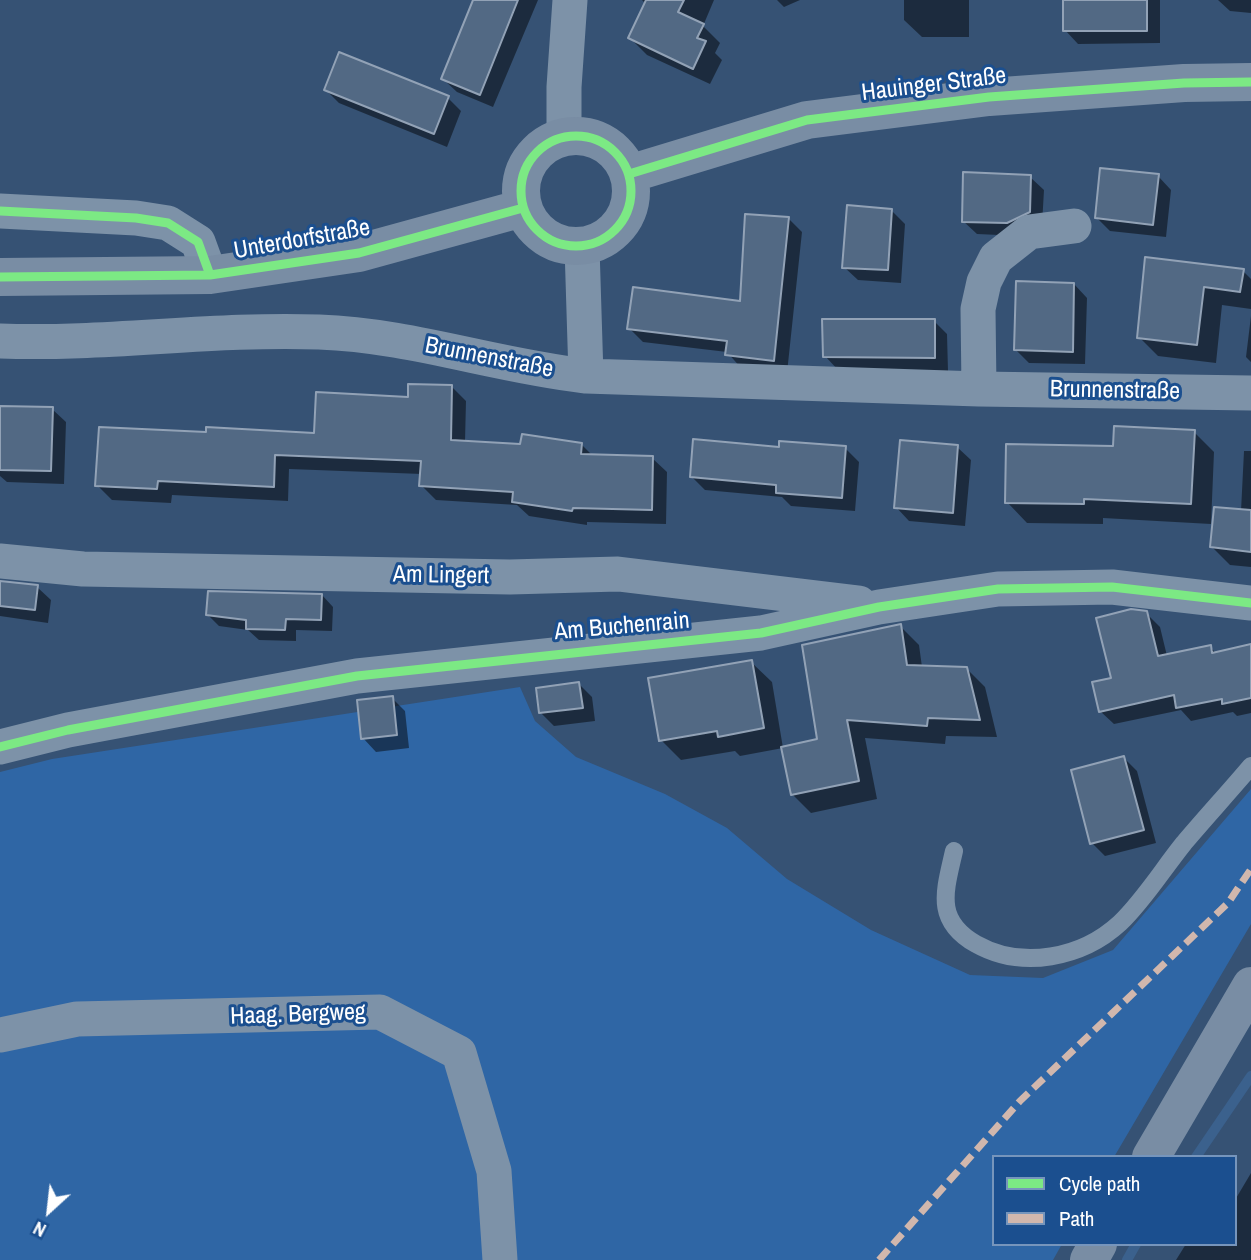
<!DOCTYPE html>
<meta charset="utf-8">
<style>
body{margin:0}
#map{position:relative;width:1251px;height:1260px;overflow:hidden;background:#365274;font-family:"Archivo Narrow",sans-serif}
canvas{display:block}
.legend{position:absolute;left:992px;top:1155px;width:245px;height:91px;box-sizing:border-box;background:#1b4f8f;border:2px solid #7695bc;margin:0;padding:9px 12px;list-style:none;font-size:21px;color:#fff}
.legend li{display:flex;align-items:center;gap:14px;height:35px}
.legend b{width:35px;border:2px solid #7695bc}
.north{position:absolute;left:14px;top:1176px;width:70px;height:70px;-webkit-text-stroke:5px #1b4f8f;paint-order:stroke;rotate:207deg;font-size:19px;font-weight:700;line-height:28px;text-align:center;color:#fff}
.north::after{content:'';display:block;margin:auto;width:24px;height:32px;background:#fff;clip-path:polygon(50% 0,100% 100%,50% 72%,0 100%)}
</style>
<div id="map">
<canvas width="1251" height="1260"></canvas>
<ul class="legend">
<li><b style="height:9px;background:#7ce984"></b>Cycle path</li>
<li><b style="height:9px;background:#d1b7ad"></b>Path</li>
</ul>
<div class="north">N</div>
</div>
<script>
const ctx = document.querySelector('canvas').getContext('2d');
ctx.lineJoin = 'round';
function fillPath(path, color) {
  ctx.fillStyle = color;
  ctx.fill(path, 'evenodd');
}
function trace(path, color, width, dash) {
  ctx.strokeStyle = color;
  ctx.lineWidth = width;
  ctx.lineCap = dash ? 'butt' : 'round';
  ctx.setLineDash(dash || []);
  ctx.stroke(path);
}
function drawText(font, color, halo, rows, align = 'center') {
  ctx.font = font + ' "Archivo Narrow",sans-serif';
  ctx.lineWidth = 6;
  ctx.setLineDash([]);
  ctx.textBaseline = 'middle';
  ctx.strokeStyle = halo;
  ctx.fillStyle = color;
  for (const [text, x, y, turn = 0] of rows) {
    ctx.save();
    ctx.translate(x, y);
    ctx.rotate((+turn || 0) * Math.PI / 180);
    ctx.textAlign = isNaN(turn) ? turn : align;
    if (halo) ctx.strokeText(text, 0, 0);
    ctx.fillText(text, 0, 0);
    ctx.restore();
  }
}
fillPath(new Path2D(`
 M520,687L535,721L576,757L665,794L727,828L787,879L871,930L970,975L1043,978L1113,950L1251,789V924L1114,1157H994V1244H1062L1053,1260H0V772L52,759Z`), '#2f66a5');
fillPath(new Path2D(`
 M476,0H538L493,107L457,92L443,79Z
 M642,0H714L703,26L720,43L715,53L722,60L710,84L647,55L630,38L646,4Z
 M777,0H800L784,7Z
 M904,0H969V37H922L904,20Z
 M1065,0H1160V43L1078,44L1065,30Z
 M1218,0H1251V13L1230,11Z
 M326,90L448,98L461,111L447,147L339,103Z
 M1158,176L1171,190L1166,237L1110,231L1097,218Z
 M1030,177L1044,190L1042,225L1021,236L977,234L963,221Z
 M891,210L905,224L901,283L858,280L844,267Z
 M788,218L802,232L787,373L741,368L727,352L643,342L629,328L742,303Z
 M1147,259L1243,271L1251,279V309L1222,305L1216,363L1158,356L1139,337Z
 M1074,284L1087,298L1085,364L1029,363L1016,350Z
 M1251,316V362L1246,357Z
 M934,321L947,334L948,371L838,370L825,356Z
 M452,387L466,401L465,442L582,445L593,456L652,458L667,472L666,524L587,522V525L529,516L517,505L436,500L421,485L422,474L289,469L288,501L172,495L171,503L112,500L97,485L208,434L316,435L409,399Z
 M0,408L52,409L66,422L64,484L7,482L0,476Z
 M1194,432L1214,452L1211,524L1103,518V524L1027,523L1007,502L1114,448Z
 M957,447L971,460L965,526L909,521L896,507Z
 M781,448H845L859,462L855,511L791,506L782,497L705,490L692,477Z
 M1244,451H1251V567L1230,565L1212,547L1241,511Z
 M0,583L37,587L51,600L48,623L0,616Z
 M322,595L333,607L332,631L296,630V641L259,640L248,630L219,626L208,615Z
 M1146,613L1160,627L1167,656L1210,647L1216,653L1251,646V713L1237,716L1233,712L1191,721L1181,710L1114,724L1100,711Z
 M900,626L919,645L922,667L966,668L985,687L997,737L946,736L945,744L865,738L877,799L811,813L792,794L783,748L740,756L735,751L681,760L661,740L751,662L772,682L783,748L819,741Z
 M579,684L592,697L595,721L554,726L541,713Z
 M392,698L405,711L409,748L376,752L363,738Z
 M1124,758L1137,771L1156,843L1105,856L1092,843Z
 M1251,1173V1260H1176L1186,1244H1235V1200Z`), '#0007');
trace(new Path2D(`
 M1196,1157L1251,1076
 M1127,1260L1136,1244`), '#3b618d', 10);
const building = new Path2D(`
 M473,0H518L480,95L441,79Z
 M646,0H684L678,12L704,24L697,38L706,41L693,69L628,38Z
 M1063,0H1147V31H1063Z
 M339,52L449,96L434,134L324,90Z
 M1100,168L1159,174L1153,225L1095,218Z
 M963,172L1031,175L1030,212L1007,223L962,222Z
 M847,205L892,209L888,270L842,268Z
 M745,214L789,217L774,361L725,355L727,341L627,329L633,287L740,301Z
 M1145,257L1244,269L1240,292L1204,287L1197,345L1137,338Z
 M1016,281L1074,283L1073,352L1014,350Z
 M822,319H935V358L823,357Z
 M408,384L452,385L451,440L520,444L522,434L582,443L581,454L653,456L652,510L573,508L572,511L512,502L513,492L419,486L421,461L275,455L274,487L158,481L157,489L95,486L99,427L206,432V427L314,433L316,392L408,397Z
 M0,406L53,407L51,471L0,470Z
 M1114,426L1195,430L1191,504L1084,499V504L1005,503L1006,444L1113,446Z
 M693,439L779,447V441L846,446L842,498L776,493V485L690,477Z
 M900,440L958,445L953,513L894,508Z
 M1214,507L1251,510V552L1210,547Z
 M0,581L38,585L35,610L0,606Z
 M208,591L322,594L321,620L286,619L285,630L246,629V620L206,615Z
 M1131,609L1147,611L1158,656L1211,645L1212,653L1251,644V698L1222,704V699L1176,708L1174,695L1099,712L1092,682L1111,678L1096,618Z
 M901,624L907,665L967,667L980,720L928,718L927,726L847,720L859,781L791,795L781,747L817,739L802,645Z
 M752,660L764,728L718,737L717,731L659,741L648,678Z
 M579,682L583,708L539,713L536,688Z
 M393,696L397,735L361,739L357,700Z
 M1124,756L1144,830L1090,844L1071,770Z`);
fillPath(building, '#526984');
trace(building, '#92a2b6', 2);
trace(new Path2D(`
 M954,851C945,891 934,920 976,944C1022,970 1082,958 1120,923C1144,900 1163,869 1184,843C1206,817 1229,792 1251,766`), '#7d92a8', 18);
trace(new Path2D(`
 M564,136V87L570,0
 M0,211L136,218L168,223L198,242L210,275
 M582,247L586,376
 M0,341C106,345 213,328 319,332C410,335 496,366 586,376L979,389L1251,393
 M979,389L978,309L984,282L996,258L1029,232L1074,226
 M0,561L83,569L510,577L618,574L859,603
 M0,747L68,730L357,676L761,633L879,607L998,589L1112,587L1251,603
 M0,1035L77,1019L380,1012L459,1053L494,1171L500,1260`), '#7d92a8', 35);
trace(new Path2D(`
 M521 191a55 55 0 1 1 110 0a55 55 0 1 1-110 0Z
 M629,174L807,120L989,97L1184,83L1251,82
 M0,277L210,275L359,253L523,208
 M1151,1157L1251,986
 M1089,1260L1098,1244`), '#798da4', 38);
trace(new Path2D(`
 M879,1260L1020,1101L1228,903L1251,869`), '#d1b7ad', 7, [14, 7]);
trace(new Path2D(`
 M521 191a55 55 0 1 1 110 0a55 55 0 1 1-110 0Z
 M629,174L807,120L989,97L1184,83L1251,82
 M0,211L136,218L168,223L198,242L210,275
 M0,277L210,275L359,253L523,208
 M0,747L68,730L357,676L761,633L879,607L998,589L1112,587L1251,603`), '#7ce984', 9);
drawText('24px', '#fff', '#1b4f8f', [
 ["Hauinger Straße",934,85,-7],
 ["Unterdorfstraße",302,240,-10],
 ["Brunnenstraße",489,358,11],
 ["Brunnenstraße",1115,391,1],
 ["Am Lingert",441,576,1],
 ["Am Buchenrain",622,627,-5],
 ["Haag. Bergweg",298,1015,-2]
]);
</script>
